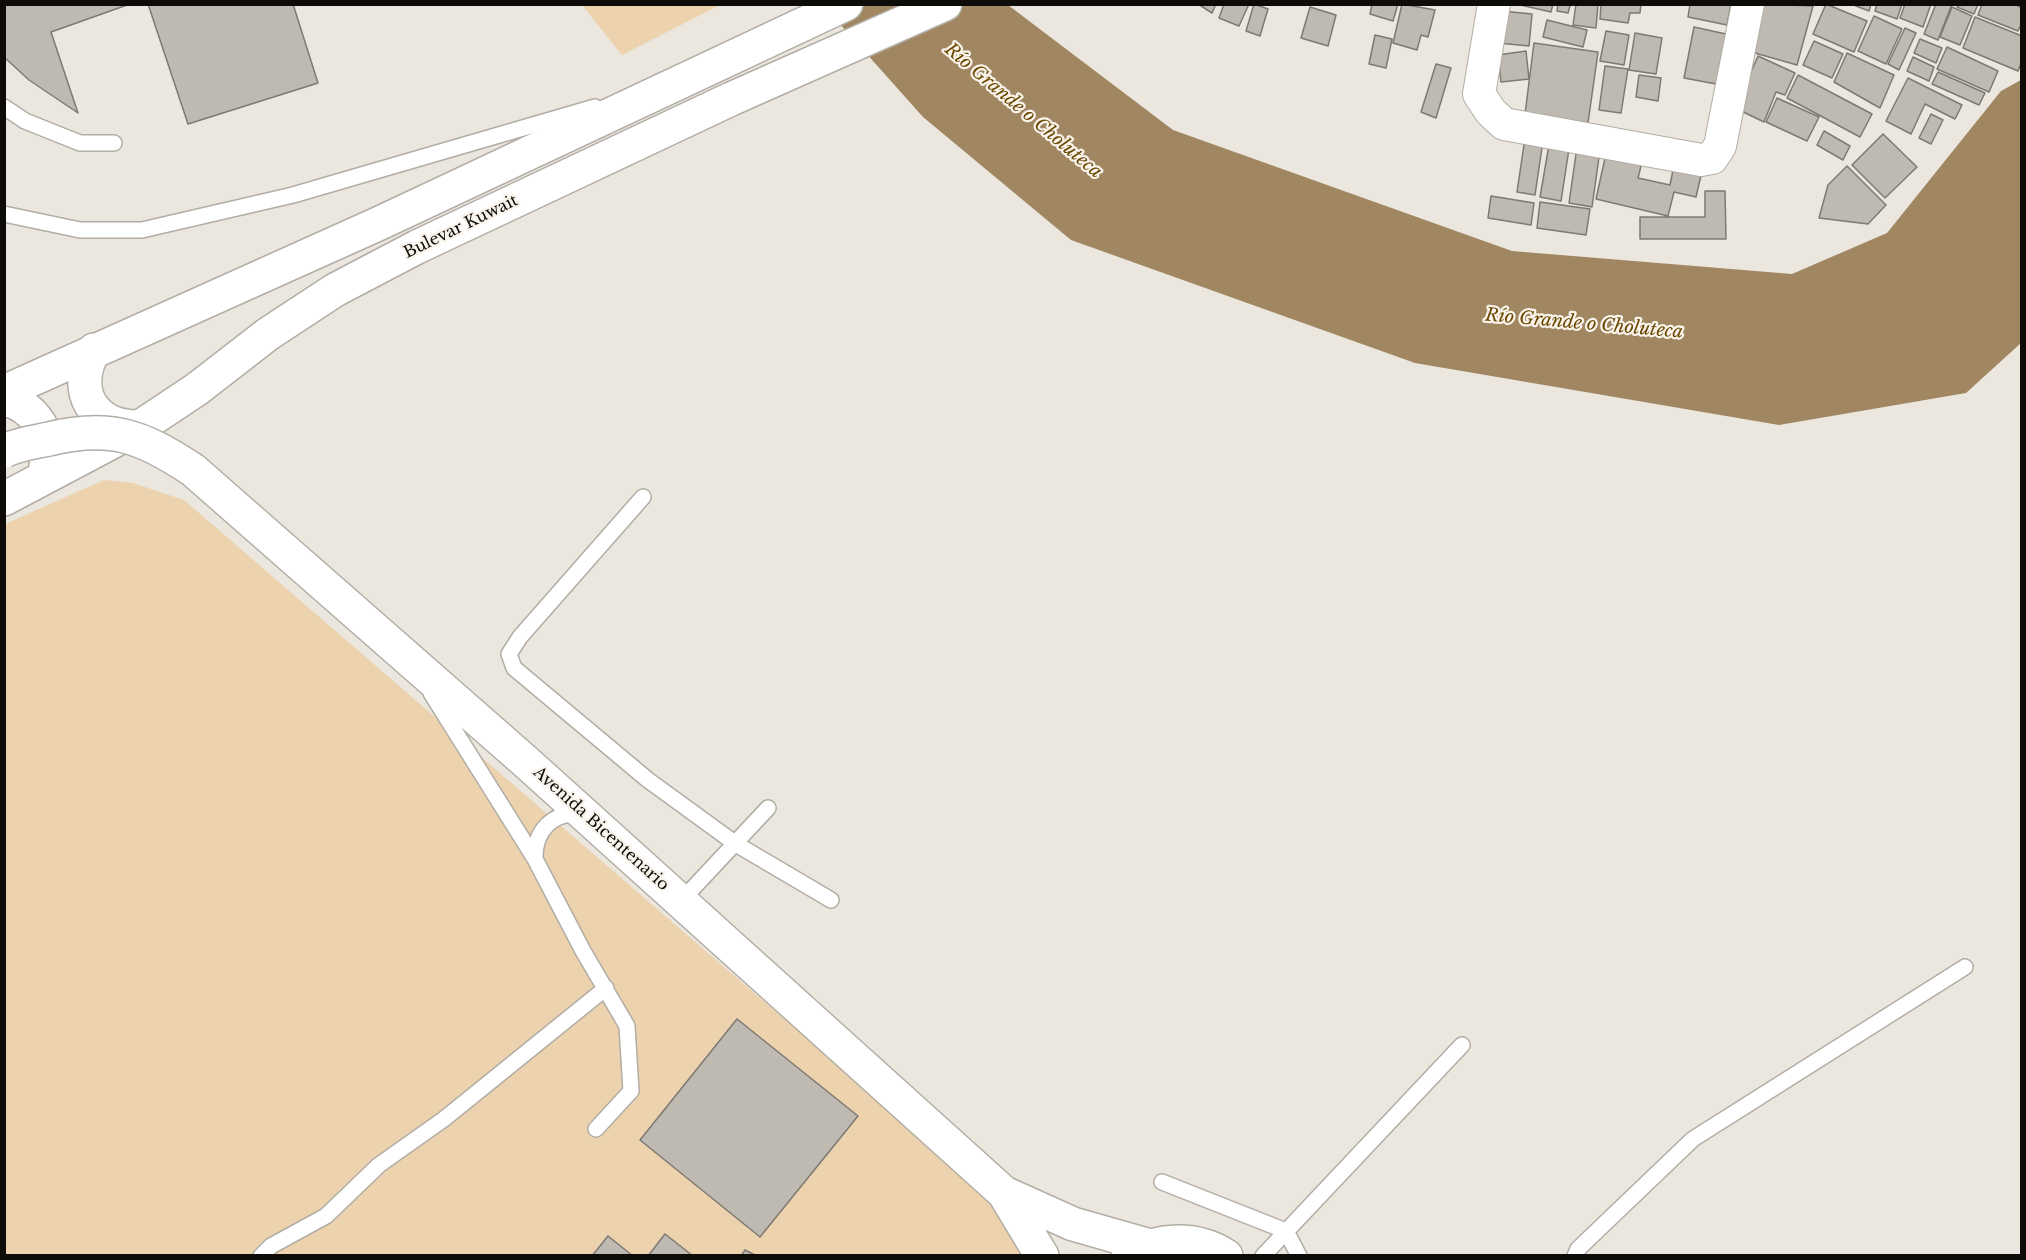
<!DOCTYPE html>
<meta charset="utf-8">
<style>
body{margin:0}
#map{position:relative;width:2026px;height:1260px;overflow:hidden;background:#ebe6de;font-family:"Libre Baskerville",serif}
canvas{display:block}
.frame{position:absolute;inset:0;border:6px solid #0d0c09;pointer-events:none}
</style>
<div id="map">
<canvas width="2026" height="1260"></canvas>
<div class="frame"></div>
</div>
<script>
const ctx = document.querySelector('canvas').getContext('2d');
ctx.lineJoin = 'round';
function fillPath(path, color) {
  ctx.fillStyle = color;
  ctx.fill(path, 'evenodd');
}
function trace(path, color, width, dash) {
  ctx.strokeStyle = color;
  ctx.lineWidth = width;
  ctx.lineCap = dash ? 'butt' : 'round';
  ctx.setLineDash(dash || []);
  ctx.stroke(path);
}
function drawText(font, color, halo, rows, align = 'center') {
  ctx.font = font + ' "Libre Baskerville",serif';
  ctx.lineWidth = 4.5;
  ctx.setLineDash([]);
  ctx.textBaseline = 'middle';
  ctx.strokeStyle = halo;
  ctx.fillStyle = color;
  for (const [text, x, y, turn = 0] of rows) {
    ctx.save();
    ctx.translate(x, y);
    ctx.rotate((+turn || 0) * Math.PI / 180);
    ctx.textAlign = isNaN(turn) ? turn : align;
    if (halo) ctx.strokeText(text, 0, 0);
    ctx.fillText(text, 0, 0);
    ctx.restore();
  }
}
fillPath(new Path2D(`
 M582,5H720L622,55Z
 M104,480L133,483L184,500L981,1189L1018,1238L1024,1256H5V524Z`), '#ecd3ae');
fillPath(new Path2D(`
 M823,5H1008L1173,130L1512,251L1792,274L1887,233L2001,91L2021,80V343L1966,393L1779,425L1415,363L1071,240L923,117Z`), '#a08762');
const building = new Path2D(`
 M4,4H130L51,32L78,113L29,80L4,57Z
 M148,4H293L318,83L188,124Z
 M1198,4H1216L1212,13Z
 M1224,4H1249L1239,26L1219,18Z
 M1254,4L1268,9L1260,36L1246,31Z
 M1372,4H1398L1393,21L1370,14Z
 M1402,4L1435,10L1428,37L1421,35L1417,50L1393,43Z
 M1516,4H1553L1551,12Z
 M1558,4H1573L1570,6L1568,13L1557,11Z
 M1576,4H1598L1596,28L1573,25Z
 M1601,4H1641L1640,13H1630L1628,23L1600,19Z
 M1690,4H1731L1727,25L1688,17Z
 M1761,4L1813,6L1797,65L1748,51Z
 M1826,4L1867,21L1854,52L1813,34Z
 M1851,4H1871L1869,11Z
 M1877,4H1902L1897,19L1875,11Z
 M1905,4H1931L1923,27L1900,18Z
 M1936,4H1952L1938,40L1924,34Z
 M1958,4H1978L1974,14L1957,7Z
 M1982,4H2014L2022,8V22L2018,31L1978,15Z
 M1310,7L1336,15L1328,46L1301,38Z
 M1952,7L1972,16L1960,45L1940,37Z
 M1502,11L1532,14L1529,46L1498,43Z
 M1874,16L1902,29L1886,64L1858,51Z
 M1975,17L2022,36V61L2018,71L1963,48Z
 M1547,20L1587,30L1583,47L1543,37Z
 M1694,27L1726,34L1716,84L1684,78Z
 M1905,28L1916,33L1899,70L1888,64Z
 M1606,31L1629,35L1624,65L1600,61Z
 M1635,33L1662,38L1656,74L1629,70Z
 M1375,35L1392,39L1386,68L1369,64Z
 M1920,39L1942,48L1936,63L1914,53Z
 M1814,41L1843,54L1832,78L1803,65Z
 M1534,43L1598,52L1588,123L1525,114Z
 M1947,47L1998,71L1989,92L1937,69Z
 M1526,51L1529,79L1501,82L1498,55Z
 M1847,53L1894,75L1880,108L1834,82Z
 M1758,56L1795,73L1785,95L1776,92L1764,122L1735,108Z
 M1913,57L1934,67L1929,81L1907,71Z
 M1436,64L1451,68L1436,118L1421,112Z
 M1605,66L1628,69L1621,113L1599,110Z
 M1938,72L1985,93L1979,105L1932,84Z
 M1639,75L1661,78L1658,101L1636,97Z
 M1798,75L1872,114L1860,137L1787,98Z
 M1908,78L1962,105L1955,119L1925,104L1911,134L1886,121Z
 M1777,98L1819,117L1807,141L1766,122Z
 M1931,114L1943,120L1931,144L1919,138Z
 M1824,131L1850,146L1843,160L1817,145Z
 M1883,134L1917,167L1885,198L1852,165Z
 M1525,138L1543,141L1535,195L1517,192Z
 M1549,145L1569,149L1561,201L1540,197Z
 M1577,147L1600,150L1592,207L1569,203Z
 M1607,149L1643,158L1638,178L1670,185L1674,165L1702,171L1696,197L1674,192L1668,216L1596,199Z
 M1847,166L1886,205L1868,224L1819,218L1828,185Z
 M1705,191H1725L1726,239H1640V217H1705Z
 M1491,196L1534,203L1531,225L1488,218Z
 M1540,202L1590,209L1586,235L1537,228Z
 M737,1019L858,1116L760,1237L640,1140Z
 M665,1234L693,1256H648Z
 M608,1236L633,1256H592Z
 M745,1250L757,1256H741Z`);
fillPath(building, '#beb9b1');
trace(building, '#7e7972', 1.5);
const lane = new Path2D(`
 M4,107L25,121L80,143H114
 M4,214L80,230H142L293,195L595,107
 M643,497L520,637L509,654L514,668L648,780L736,844L831,900
 M431,693L535,859L583,951L627,1026L631,1091L596,1129
 M535,859C534,832 553,810 581,815
 M681,901L768,808
 M1162,1182L1286,1231L1299,1256
 M261,1256L271,1246L326,1216L379,1165L444,1119L606,988
 M1263,1256L1462,1045
 M1575,1256L1578,1249L1693,1139L1965,967`);
const street = new Path2D(`
 M1494,4L1479,94L1491,112L1504,124L1701,160L1712,158L1720,146L1748,4`);
const secondary = new Path2D(`
 M193,470L526,762L1004,1193L1042,1256
 M1004,1193L1073,1224L1147,1245
 M1128,1255C1159,1239 1196,1236 1226,1256`);
const primary = new Path2D(`
 M94,350C71,391 93,428 140,427
 M4,392L380,223L846,4
 M4,399C35,406 54,436 46,466
 M4,499L140,427L197,389L268,334L335,290L417,247L731,99L945,4`);
trace(lane, '#b2ada5', 18);
trace(street, '#b2ada5', 34);
trace(secondary, '#b2ada5', 36);
trace(primary, '#b2ada5', 36);
trace(lane, '#fff', 15);
trace(street, '#fff', 32);
trace(secondary, '#fff', 33);
trace(primary, '#fff', 33);
const primaryBridge = new Path2D(`
 M4,451C18,444 35,442 49,439C110,424 142,436 193,470`);
trace(primaryBridge, '#b2ada5', 36, []);
trace(primaryBridge, '#fff', 33);
drawText('16px', '#0d0c09', '#f9f3eb', [
 ["Bulevar Kuwait",461,227,-26],
 ["Avenida Bicentenario",601,829,42]
]);
drawText('italic 18px', '#6a4800', '#f9f3eb', [
 ["Río Grande o Choluteca",1023,111,40],
 ["Río Grande o Choluteca",1584,324,5]
]);
</script>
